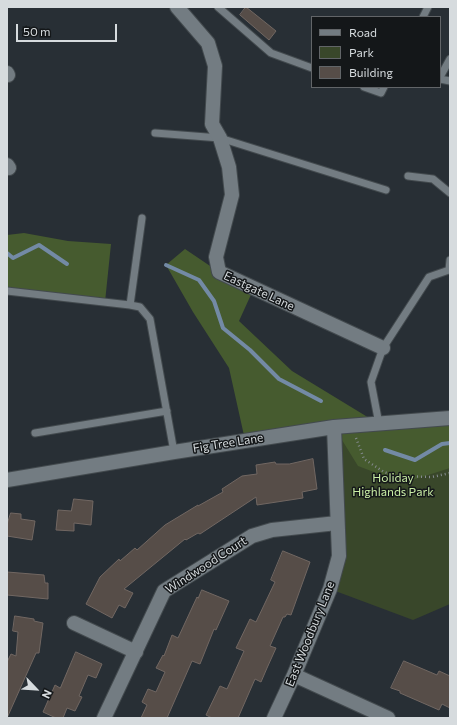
<!DOCTYPE html>
<style>
body{margin:0}
#map{position:relative;width:457px;height:725px;overflow:hidden;background:#282f35;font-family:Commissioner,sans-serif}
canvas{display:block}
.frame{position:absolute;inset:0;border:8px solid #d6dbde;pointer-events:none}
.legend{position:absolute;left:311px;top:16px;width:130px;height:72px;box-sizing:border-box;background:#141719;border:1px solid #626568;margin:0;padding:5px 7px;list-style:none;font-size:12px;color:#d6dbde}
.legend li{display:flex;align-items:center;gap:8px;height:20px}
.legend b{width:20px;border:1px solid #626568}
.north{position:absolute;left:16px;top:669px;width:40px;height:40px;-webkit-text-stroke:3px #141719;paint-order:stroke;rotate:115deg;font-size:11px;font-weight:700;line-height:16px;text-align:center;color:#d6dbde}
.north::after{content:'';display:block;margin:auto;width:14px;height:18px;background:#d6dbde;clip-path:polygon(50% 0,100% 100%,50% 72%,0 100%)}
.scale{position:absolute;left:16px;top:24px;width:101px;height:18px;box-sizing:border-box;border:2px solid #d6dbde;border-top:0;padding-left:5px;font-size:12px;line-height:14px;white-space:nowrap;color:#d6dbde;-webkit-text-stroke:3px #141719;paint-order:stroke}
</style>
<div id="map">
<canvas width="457" height="725"></canvas>
<div class="frame"></div>
<ul class="legend">
<li><b style="height:5px;background:#737c82"></b>Road</li>
<li><b style="height:11px;background:#39472a"></b>Park</li>
<li><b style="height:11px;background:#564d48"></b>Building</li>
</ul>
<div class="north">N</div>
<div class="scale">50 m</div>
</div>
<script>
const ctx = document.querySelector('canvas').getContext('2d');
ctx.lineJoin = 'round';
function fillPath(path, color) {
  ctx.fillStyle = color;
  ctx.fill(path, 'evenodd');
}
function trace(path, color, width, dash) {
  ctx.strokeStyle = color;
  ctx.lineWidth = width;
  ctx.lineCap = dash ? 'butt' : 'round';
  ctx.setLineDash(dash || []);
  ctx.stroke(path);
}
function drawText(font, color, halo, rows, align = 'center') {
  ctx.font = font + ' Commissioner,sans-serif';
  ctx.lineWidth = 3;
  ctx.setLineDash([]);
  ctx.textBaseline = 'middle';
  ctx.strokeStyle = halo;
  ctx.fillStyle = color;
  for (const [text, x, y, turn = 0] of rows) {
    ctx.save();
    ctx.translate(x, y);
    ctx.rotate((+turn || 0) * Math.PI / 180);
    ctx.textAlign = isNaN(turn) ? turn : align;
    if (halo) ctx.strokeText(text, 0, 0);
    ctx.fillText(text, 0, 0);
    ctx.restore();
  }
}
fillPath(new Path2D(`
 M450,418V604L413,620L330,589L339,556L334,427Z`), '#39472a');
fillPath(new Path2D(`
 M24,233L68,241L111,244L105,302L7,291V235Z
 M185,249L219,272L254,288L239,321L292,371L379,424L450,418V468L403,483L358,466L334,427L245,440L229,368L193,312L166,265Z`), '#465b2f');
trace(new Path2D(`
 M7,253L13,258L39,245L67,264
 M166,265L199,280L214,301L223,328L250,350L279,379L321,401
 M385,450L415,460L442,444L450,443`), '#738aa5', 4);
const building = new Path2D(`
 M246,7L276,31L269,40L240,15Z
 M313,459L317,489L302,492L303,498L257,505L256,497L200,534L198,533L186,540L185,539L124,589L133,593L125,608L119,605L112,618L86,604L100,577L119,559L120,561L135,548L137,550L165,525L198,505V506L223,492L222,489L242,476L257,474L256,465L275,462L276,464H289Z
 M74,499L93,501L91,525L74,523V531L56,530L58,510L71,511Z
 M11,513L21,514V519L35,521L32,540L7,536V525Z
 M283,551L310,562L291,615L287,614L285,617H283L270,646L276,648L267,668L261,682L255,679L238,718H212L206,715L220,686L227,689L244,651L236,648L250,619L256,622L275,582L271,580Z
 M7,572L44,575L45,583H48V599L7,595Z
 M202,590L229,601L216,630L214,629L200,664L192,661L167,718H141L147,705L142,702L148,689L156,692L165,672L156,668L163,655L164,656L172,635L178,638L197,597L198,598Z
 M15,616L34,619V621L43,623L39,653H36L7,718V662L11,654L16,656L18,632L13,631Z
 M76,652L102,664L96,678L88,675L79,696L82,697L75,711L67,708L63,718H56L43,712L55,685L60,688Z
 M404,661L437,675L439,671L450,676V708L442,704L439,710L400,693V691L391,688Z`);
fillPath(building, '#564d48');
trace(building, '#716762', 1);
const lane = new Path2D(`
 M218,7L271,53L312,68
 M423,17L428,7
 M440,77L450,59
 M440,79L450,81
 M364,87L381,93L384,87
 M155,133L220,138L386,190
 M408,176L433,179L450,193
 M7,291L130,305L140,307L150,319L174,452
 M130,305L142,218
 M379,424L371,382L383,348L429,277L449,270L450,260
 M35,433L167,411`);
const street = new Path2D(`
 M177,7L208,43L215,66L212,124L220,138L229,167L232,195L216,257L219,272L383,348
 M7,73L8,75
 M7,165L9,168
 M7,480L174,452L334,427L450,418
 M74,623L136,652
 M294,675L388,718
 M104,718L164,591L252,536L272,530L337,523
 M274,718L294,675L330,589L339,556L334,427`);
trace(lane, '#434a4e', 9);
trace(street, '#434a4e', 16);
trace(new Path2D(`
 M356,438L364,459L384,472L396,476L432,477L450,473`), '#858b8f', 2.5, [1, 3]);
trace(lane, '#737c82', 7);
trace(street, '#737c82', 14);
drawText('12px', '#d6dbde', '#141719', [
 ["Eastgate Lane",259,291,25],
 ["Fig Tree Lane",228,443,-9],
 ["Windwood Court",206,565,-33],
 ["East Woodbury Lane",310,634,-68]
]);
drawText('12px', '#c9eda5', '#141719', [
 ["Holiday",393,478],
 ["Highlands Park",393,492]
]);
</script>
